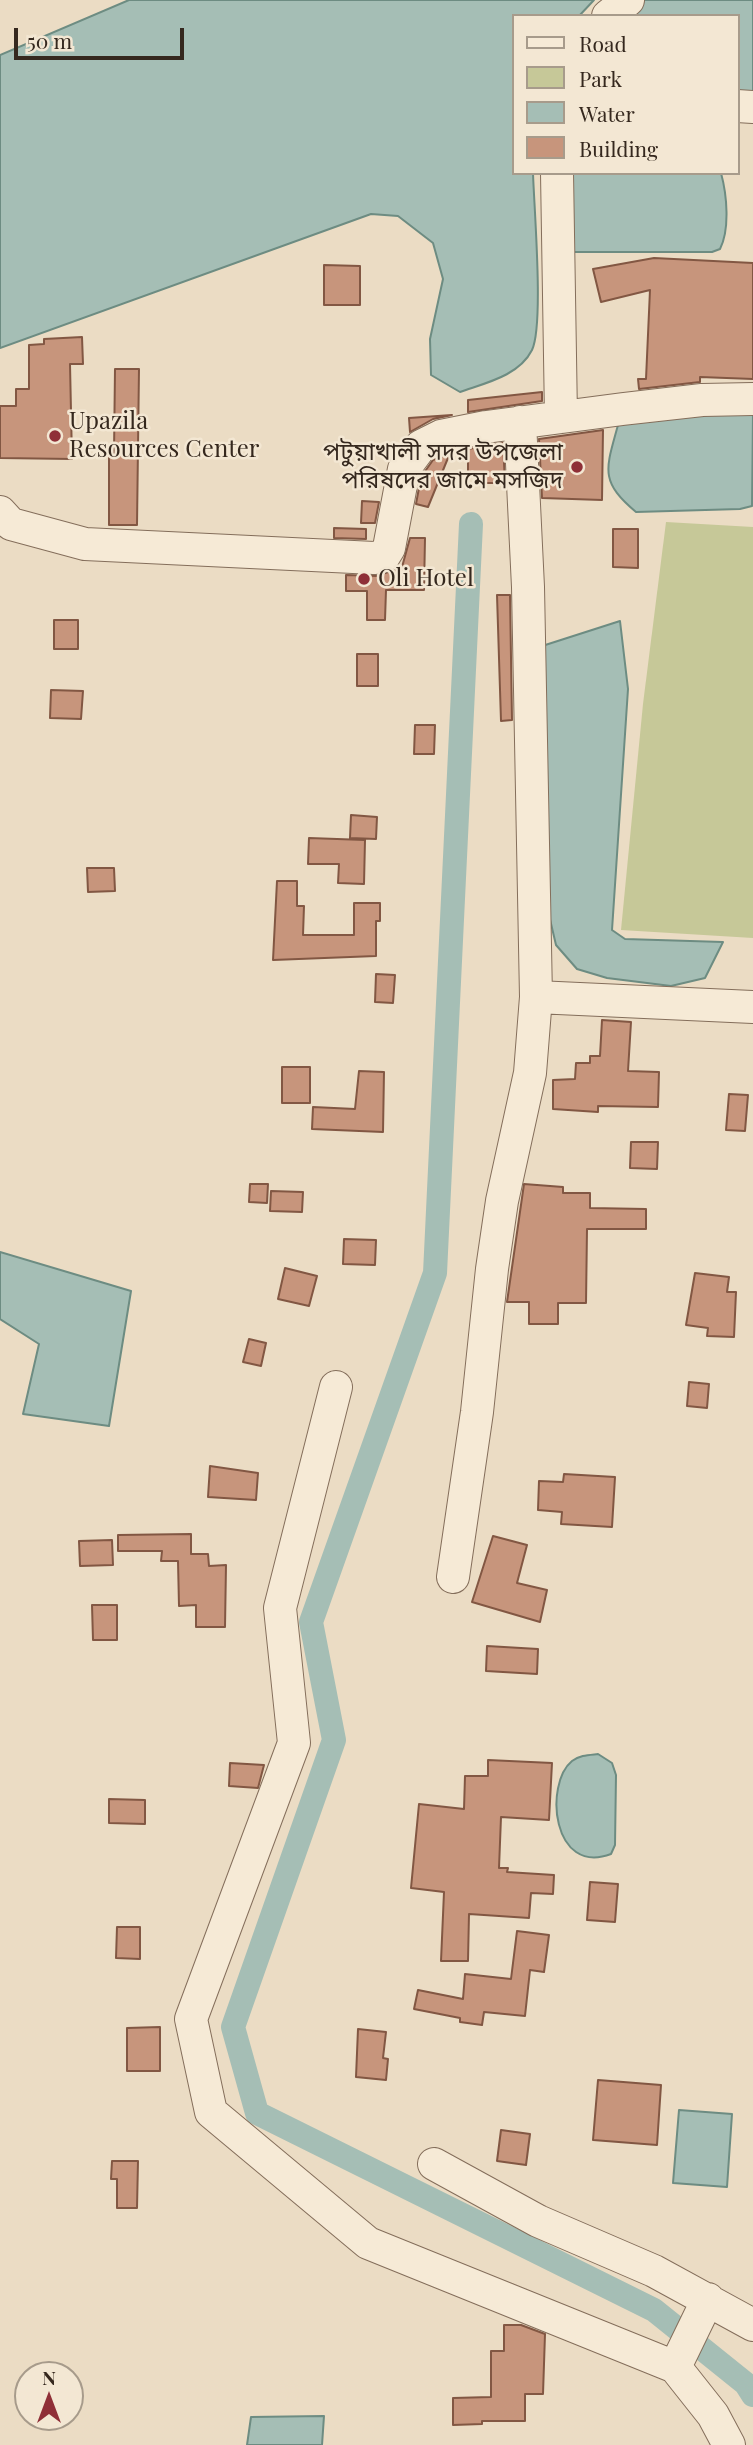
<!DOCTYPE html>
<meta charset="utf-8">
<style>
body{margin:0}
#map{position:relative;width:753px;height:2445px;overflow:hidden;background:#ebdcc4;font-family:"Playfair Display",serif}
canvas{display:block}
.legend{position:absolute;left:512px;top:14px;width:228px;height:161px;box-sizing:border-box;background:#f3e7d3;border:2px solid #a79b8b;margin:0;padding:9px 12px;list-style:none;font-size:21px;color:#35281e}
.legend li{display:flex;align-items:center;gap:14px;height:35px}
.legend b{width:35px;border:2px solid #a79b8b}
.north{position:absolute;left:14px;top:2361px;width:70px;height:70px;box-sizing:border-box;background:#f3e7d3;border:2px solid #a79b8b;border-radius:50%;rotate:0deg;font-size:19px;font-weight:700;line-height:28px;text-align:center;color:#35281e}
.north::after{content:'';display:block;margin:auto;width:24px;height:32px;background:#8f2f37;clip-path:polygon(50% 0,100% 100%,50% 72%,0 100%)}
.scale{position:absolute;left:14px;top:28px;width:170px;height:32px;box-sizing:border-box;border:4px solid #35281e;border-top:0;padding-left:9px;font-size:21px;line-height:24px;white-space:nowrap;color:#35281e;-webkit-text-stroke:5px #f3e7d3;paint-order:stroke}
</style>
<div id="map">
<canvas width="753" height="2445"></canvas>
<ul class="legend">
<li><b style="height:9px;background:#f6ead6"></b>Road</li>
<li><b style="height:19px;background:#c6c898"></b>Park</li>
<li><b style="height:19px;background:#a5beb5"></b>Water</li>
<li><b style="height:19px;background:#c7957c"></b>Building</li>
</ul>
<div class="north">N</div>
<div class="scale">50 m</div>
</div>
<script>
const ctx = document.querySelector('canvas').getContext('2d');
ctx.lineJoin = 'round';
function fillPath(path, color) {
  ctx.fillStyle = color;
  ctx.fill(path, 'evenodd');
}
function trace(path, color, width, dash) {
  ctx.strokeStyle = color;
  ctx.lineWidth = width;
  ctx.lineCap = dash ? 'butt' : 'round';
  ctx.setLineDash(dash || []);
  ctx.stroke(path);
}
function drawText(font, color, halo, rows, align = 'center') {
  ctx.font = font + ' "Playfair Display","Noto Sans Bengali",serif';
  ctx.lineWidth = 5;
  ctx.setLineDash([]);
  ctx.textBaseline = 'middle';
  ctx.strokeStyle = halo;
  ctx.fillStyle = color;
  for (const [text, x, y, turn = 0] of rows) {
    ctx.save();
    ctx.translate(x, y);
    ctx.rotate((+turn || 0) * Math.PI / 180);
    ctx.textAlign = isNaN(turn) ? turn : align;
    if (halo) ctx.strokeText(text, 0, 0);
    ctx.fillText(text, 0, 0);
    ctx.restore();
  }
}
fillPath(new Path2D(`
 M666,522L753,527V938L621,930L643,704Z`), '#c6c898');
const water = new Path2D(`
 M129,0H594L579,16H513V173H533C534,207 544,325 532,350C519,376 485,383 460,392L431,375L430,339L443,279L433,243L398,216L371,214L0,348V55Z
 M643,0H753V94L737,96V16H624Z
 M560,173H721C727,195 730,229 720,249L712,252H569Z
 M753,414L752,506L740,509L636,512C599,481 606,469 618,425L666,415Z
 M620,621L628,689L612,930L625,939L723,942L705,978L671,986L607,978L577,969L556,945L541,881L539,647Z
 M0,1252L131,1291L109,1426L23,1414L39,1344L0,1319Z
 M598,1754L612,1763L616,1775L615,1845L611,1854C552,1876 544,1784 572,1761C580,1755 589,1755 598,1754Z
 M679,2110L732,2114L727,2187L673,2183Z
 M324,2416L322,2445H247L251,2417Z`);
fillPath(water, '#a5beb5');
trace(water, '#6d8c82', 2);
trace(new Path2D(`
 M471,524L435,1273L311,1622L334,1740L233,2027L257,2113L654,2310L746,2384L753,2395`), '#a5beb5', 24);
const building = new Path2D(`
 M654,258L753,263V379L700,377V382L639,389L638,379H646L650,290L601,302L593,269Z
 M324,265L360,266V305H324Z
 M82,337L83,364H70L72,459L0,458V406H16V389H29V345L44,344V339Z
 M115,369H139L137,525H109V453H114Z
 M542,392V401L468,412V400Z
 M452,415L433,419L410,432L409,418Z
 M603,430L602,500L542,498L539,439Z
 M503,443L505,483H484V477H468V449Z
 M450,453L428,507L416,504L421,477L433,460Z
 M362,501L379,502L375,523H361Z
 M334,528L366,529V539L334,538Z
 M613,529H638V568L613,567Z
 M410,538H425L424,590H386L385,620H367V591H346V575L377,576L402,567Z
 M497,595H510L512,720L501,721Z
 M54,620H78V649H54Z
 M357,654H378V686H357Z
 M51,690L83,691L81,719L50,718Z
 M415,725H435L434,754H414Z
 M351,815L377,817L376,839L350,838Z
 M309,838L365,840L364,884L338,883L339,864H308Z
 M87,868H114L115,891L88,892Z
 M277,881H297V906H304L303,935H354V903H380V921H376V956L273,960Z
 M376,974L395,975L393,1003L375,1002Z
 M602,1020L631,1022L628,1071L659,1072L658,1107L598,1106V1112L553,1109V1080L575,1079L576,1063H590V1056H600Z
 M282,1067H310V1103H282Z
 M359,1071L384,1072L383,1132L312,1129L313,1107L355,1109Z
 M729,1094L748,1095L745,1131L726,1130Z
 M631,1142H658L657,1169L630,1168Z
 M250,1184H268L267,1203L249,1202Z
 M524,1184L563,1187V1193H590V1208L646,1209V1229H587L586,1303H558V1324H529V1302H507Z
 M271,1191L303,1192L302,1212L270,1211Z
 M344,1239L376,1240L375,1265L343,1264Z
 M285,1268L317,1276L309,1306L278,1299Z
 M695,1273L729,1277L727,1292H736L734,1337L707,1336L708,1328L686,1325Z
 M249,1339L266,1343L261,1366L243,1362Z
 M689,1382L709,1384L707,1408L687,1406Z
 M210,1466L258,1473L256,1500L208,1497Z
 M564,1474L615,1477L612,1527L561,1524L562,1512L538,1510L539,1481L563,1482Z
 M191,1534V1554H208L209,1566L226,1565L225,1627H196V1605L179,1606L178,1561H161L162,1551H118V1535Z
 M493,1536L527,1545L517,1583L547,1590L540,1622L472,1602Z
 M112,1540L113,1565L80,1566L79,1541Z
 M92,1605H117V1640H93Z
 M487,1646L538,1649L537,1674L486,1671Z
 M488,1760L552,1763L549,1820L501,1817L499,1868H508L507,1872L554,1875L553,1894L531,1893L529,1918L469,1914L468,1961H441L444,1892L411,1888L419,1804L464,1809L465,1776H488Z
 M230,1763L264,1765L258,1788L229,1786Z
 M109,1799L145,1800V1824L109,1823Z
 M590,1882L618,1884L615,1922L587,1920Z
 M117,1927H140V1959L116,1958Z
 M517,1931L549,1935L544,1972L530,1970L525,2016L484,2012L482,2025L460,2022V2018L414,2009L418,1990L463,1999L465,1974L511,1979Z
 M160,2027V2071H127V2028Z
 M358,2029L386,2032L383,2058L388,2059L386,2080L356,2077Z
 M598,2080L661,2085L657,2145L593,2140Z
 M501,2130L530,2134L526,2165L497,2161Z
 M112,2161H138L137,2208H117V2179H111Z
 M504,2325H521L545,2334L543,2394H525V2421H482V2424L453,2425V2398L491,2397V2351H504Z`);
fillPath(building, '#c7957c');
trace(building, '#825743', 2);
const minor = new Path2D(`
 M608,16L628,0
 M737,106L753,107
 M557,173L561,417
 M0,512L11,524L85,544L374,558L384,556L389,548L404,469L421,446L441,436L486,427L623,409L702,400L753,399
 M536,997L753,1007
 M336,1387L280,1608L294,1743L191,2019L211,2112L368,2243L675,2367L713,2415L729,2445
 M453,1577L477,1412L492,1269L502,1201L530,1073L536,997L528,587L520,422
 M434,2164L538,2221L654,2271L753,2325
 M675,2367L708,2299`);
trace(minor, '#846e5b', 34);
trace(minor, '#f6ead6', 32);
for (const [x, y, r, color] of [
 [55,436,7,"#8f2f37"],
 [577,467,7,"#8f2f37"],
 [364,579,7,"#8f2f37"]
]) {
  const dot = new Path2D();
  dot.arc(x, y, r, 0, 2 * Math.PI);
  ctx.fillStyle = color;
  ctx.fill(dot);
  trace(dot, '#f3e7d3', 2.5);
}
drawText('24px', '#35281e', '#f3e7d3', [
 ["Upazila",69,422],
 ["Resources Center",69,450],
 ["পটুয়াখালী সদর উপজেলা",563,453,"right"],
 ["পরিষদের জামে মসজিদ",563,481,"right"],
 ["Oli Hotel",378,579]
], 'left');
</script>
